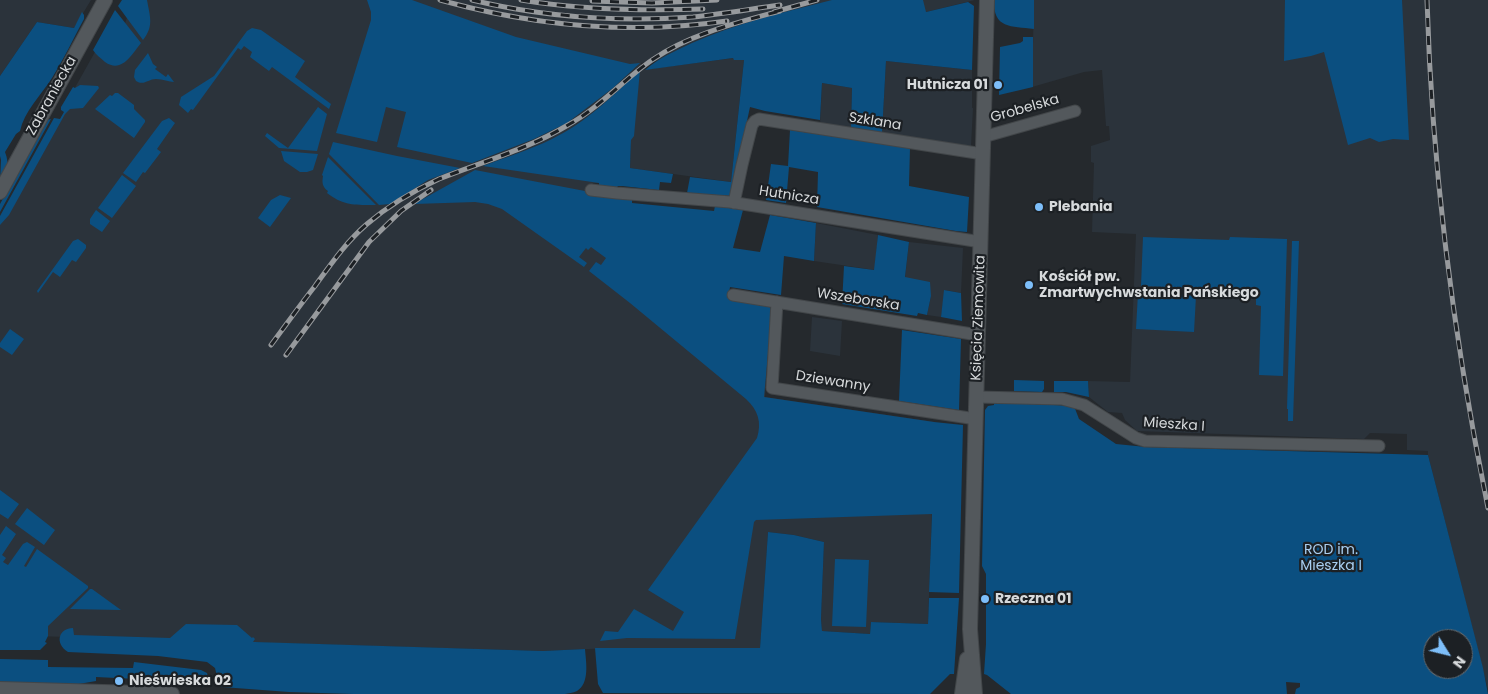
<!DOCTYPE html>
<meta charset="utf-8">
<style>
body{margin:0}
#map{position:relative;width:1488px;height:694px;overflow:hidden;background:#25292d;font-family:Poppins,sans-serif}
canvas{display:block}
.north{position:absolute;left:1423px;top:629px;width:50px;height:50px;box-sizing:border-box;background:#1c2024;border:1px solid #676a6e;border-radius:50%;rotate:126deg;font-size:14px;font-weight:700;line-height:20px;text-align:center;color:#d7dadc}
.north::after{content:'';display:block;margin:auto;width:18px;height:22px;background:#7dbef9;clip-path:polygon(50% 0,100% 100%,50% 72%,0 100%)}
</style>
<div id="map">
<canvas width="1488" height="694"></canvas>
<div class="north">N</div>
</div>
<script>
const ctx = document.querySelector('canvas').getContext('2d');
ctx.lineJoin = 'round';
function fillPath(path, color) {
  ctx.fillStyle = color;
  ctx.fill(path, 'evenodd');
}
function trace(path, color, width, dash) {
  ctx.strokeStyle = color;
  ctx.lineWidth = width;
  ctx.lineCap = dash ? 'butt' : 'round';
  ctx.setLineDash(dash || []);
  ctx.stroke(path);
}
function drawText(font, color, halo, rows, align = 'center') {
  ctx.font = font + ' Poppins,sans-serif';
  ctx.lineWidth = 4.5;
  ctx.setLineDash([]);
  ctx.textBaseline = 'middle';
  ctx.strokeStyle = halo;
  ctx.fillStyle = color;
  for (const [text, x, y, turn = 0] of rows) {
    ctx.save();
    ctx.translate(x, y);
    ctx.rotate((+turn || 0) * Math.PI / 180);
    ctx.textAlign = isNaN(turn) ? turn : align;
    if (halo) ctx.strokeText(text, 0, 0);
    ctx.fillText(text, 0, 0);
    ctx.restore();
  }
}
fillPath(new Path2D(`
 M0,0H91L74,28L37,22L0,76Z
 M133,0H975L926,12L656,61L641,63V70L734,58V60H744L731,182L630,168L631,141L599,183H593L591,193L632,200V203L717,297L750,302L768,344L765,397L935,422L928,624L871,622L870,634L822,631L821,619L824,542L794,535L768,532L760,649L611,648L543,651L0,635V224L8,214L74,94L72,93L100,43L120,38Z
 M1034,0H1488V690L1428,455V451L1407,450V434L1370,433L1364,439L1137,431L1125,420L1122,413L1108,412L1089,397L1088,381L1130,382L1136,234L1092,232L1094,163L1091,162V146L1110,140L1109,126H1106L1102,70L1084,72L1032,87Z
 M886,61L972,70V108H973L971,146L882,133Z
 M822,83L852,88L851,128L820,124Z
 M816,223L878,235L875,270L814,261Z
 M909,242L963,248L961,293L945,290L941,317L927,315L931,296L905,278Z
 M812,317L842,321L840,356L810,351Z`), '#2b333b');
fillPath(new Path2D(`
 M122,0H147C150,17 154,26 143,40L118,6Z
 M367,0H412L516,37L630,64L640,63L613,88L567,123L534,139L472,163L397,147L406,112L386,107L377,142L336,133L371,20V12Z
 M832,0H923L926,12L968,2L974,6L972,70L886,61L882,133L851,128L852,88L822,83L820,120L765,111L750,107L731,196L687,193L690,177L731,182L744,60H734L733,58L645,70C659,58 675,51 692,43C737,23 785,12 832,0Z
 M994,0H1034V29C1011,26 993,29 994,0Z
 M1285,0H1402L1409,140L1393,139L1379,142L1370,138L1348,145L1324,52L1311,56L1284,61Z
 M115,10L141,43C132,54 122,74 105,62C101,58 96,55 93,50Z
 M82,12L84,15V19C73,39 64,59 52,78C41,95 24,112 20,131L16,134L5,152C10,165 7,171 0,183L1,160L0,156V76L37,22L74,28Z
 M252,28L261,30L305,61L295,77L331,104L329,109L272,67L269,71L250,57L252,52L244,46L241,50L238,48L193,110L191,109L188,113L179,105L181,97L214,76L247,31Z
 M1023,37H1033V87L999,95L1000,47L1020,43L1023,41Z
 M148,53L153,64L157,67L155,69L166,77L168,74L174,82C169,82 163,79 156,79C148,79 144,86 136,81L134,77L135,70Z
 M640,70L634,136L631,140L630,168L673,174L671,183L660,182L659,190L622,186H618L616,188H614L599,185V183L483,166C506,157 530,150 552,139C585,123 613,96 640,70Z
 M80,85L98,86L99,88L83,108L70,109L65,114L9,215L0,225V216L54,118L60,119L64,112L61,110V107L73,87L75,88Z
 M115,93H118L134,105V109L145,120V122L134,138L95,109L110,95L112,96Z
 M318,107L327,114L317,151L279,148L265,136L267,133L288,148Z
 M169,118L175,123L157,149L161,152L145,173L143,172L136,182L123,173L162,121Z
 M51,119L0,212V204L47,120Z
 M790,130L910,148L909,186L969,197L967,232L956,231L817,207L818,172L789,167L786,203L766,200L771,164L788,166Z
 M333,142L397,156L460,168L428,180L390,204L379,205L329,154Z
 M281,151L318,154L313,170L307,172H300L284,161Z
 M328,157L376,205C355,205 344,206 327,193L328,191C322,187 322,182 323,176L322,175Z
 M475,170L632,200V203L714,211L715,206L743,210L733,248L760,252L770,215L816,223L814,261L784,256L781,295L730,287L728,299L769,306L772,311L764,397L934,422L963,425L959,593L929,592L932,514L756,520L754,522L735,639L627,638L600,641L605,631L618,632L634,609L673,631L684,612L648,590L757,438C762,422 758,410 746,399L630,303L589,271L596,262L601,265L606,258L591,247L588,250L586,248L579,257L587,263L584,267L502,209L488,204L475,202L414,204Z
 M122,175L136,186L112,218L98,208Z
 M280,195L291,198L270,227L258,218L271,200Z
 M96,210L110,221L102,232L90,224V219Z
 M878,235L909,242L905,277L930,282L931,296L927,315L918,313L917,316L842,304L844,266L874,270Z
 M1143,237L1229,240L1230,237L1287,239L1283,376L1259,375L1261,306L1256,305V290L1141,286Z
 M78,239L86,245V248L76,262L72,260L60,277L53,272L38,293L37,291L73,241Z
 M1292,241H1299L1293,421H1288V409H1287Z
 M944,290L961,293L962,321L941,317Z
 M1138,293L1196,296L1194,332L1136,329Z
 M10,329L24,339L12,355L0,347V343Z
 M902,330L961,339L959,410L899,401Z
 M1014,380L1044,381V389L1042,392L1014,391Z
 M1054,381H1088L1089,397L1066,392H1054Z
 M994,402L1074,406L1079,419L1116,444L1146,447L1428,455L1483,668L1488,694H1295L1296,689L1300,687V683L1286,682L1287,694H1011L987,675L984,674L986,644V574L982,566L985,410L988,406L994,405ZM1433,639H1463V669H1433Z
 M0,490L19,504L8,519L0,514Z
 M27,508L55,530L44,545L15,524Z
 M6,526L16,534L2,555L6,558L3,562L8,565L23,544L27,542L35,547L24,566L26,567L37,549L88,586V588L48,626V636L45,642L47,643L40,650H0V535Z
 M768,532L794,535L824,542L821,619L822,631L870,634L871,622L928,624L929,598H959L954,674H950L930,694L603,693L598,684L595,648H760Z
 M835,559L869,560L866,627L832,626Z
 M90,589H92L121,610L70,609Z
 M186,624L237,625L252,638L253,637L255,639L253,642H255L543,651L585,649C586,662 590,683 577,691C573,693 568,693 565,694H354L289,692L222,687L219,685L215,668L207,662L158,656L68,652C54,643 59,628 73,628L74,635L170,638Z
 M0,659L48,660V667L133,668L134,662L201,670L207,673L209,680L208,684L204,687L200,686V684L158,680L96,677V681L73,685L0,683Z`), '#0b4f80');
const minor = new Path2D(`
 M983,137L1075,111
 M591,190L617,193L730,202L981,242
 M734,203L742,165L752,125L755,121L759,119L983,154
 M733,295L978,335
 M777,302L772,388L976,419
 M977,397L1062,399L1084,405L1136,438L1145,441L1379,446`);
const tertiary = new Path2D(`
 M0,689L172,694
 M962,694L967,659
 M975,694L970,629L987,0`);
const secondary = new Path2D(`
 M0,192L105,0`);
trace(minor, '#424649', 13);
trace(tertiary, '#424649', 16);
trace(secondary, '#424649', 16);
trace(minor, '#53585c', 11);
trace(tertiary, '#53585c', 14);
trace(secondary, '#53585c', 14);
const rail = new Path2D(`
 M440,0C534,26 630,35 727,21
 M472,0C543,17 621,22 693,17C722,14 751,9 780,5
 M521,0C582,10 642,11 703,9
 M1427,0C1432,171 1454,341 1488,508
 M592,1L652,3L717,0
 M774,12L817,0
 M271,345C286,325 300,305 315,286C331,264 346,242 367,224C388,206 413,191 439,179C482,162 528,149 568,125C599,108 623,80 652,60C690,34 736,23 780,11
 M286,355L369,242L401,211L431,190`);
trace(rail, '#979a9d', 5);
trace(rail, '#1c2024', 3, [9]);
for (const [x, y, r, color] of [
 [998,85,5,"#7dbef9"],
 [1039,207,5,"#7dbef9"],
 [1029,285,5,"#7dbef9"],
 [985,599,5,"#7dbef9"],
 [119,681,5,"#7dbef9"]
]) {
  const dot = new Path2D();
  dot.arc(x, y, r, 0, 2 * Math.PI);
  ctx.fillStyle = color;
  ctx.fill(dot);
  trace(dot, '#1c2024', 2);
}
drawText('bold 14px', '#d7dadc', '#1c2024', [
 ["Hutnicza 01",988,85,"right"],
 ["Plebania",1049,207],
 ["Kościół pw.",1039,277],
 ["Zmartwychwstania Pańskiego",1039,293],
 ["Rzeczna 01",995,599],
 ["Nieświeska 02",129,681]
], 'left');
drawText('14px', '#d7dadc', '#1c2024', [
 ["Zabraniecka",52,96,-61],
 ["Grobelska",1025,109,-16],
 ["Szklana",875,122,9],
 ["Hutnicza",789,196,9],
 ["Wszeborska",858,300,9],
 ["Księcia Ziemowita",979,318,-88],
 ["Dziewanny",833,382,9],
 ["Mieszka I",1174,425,4]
]);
drawText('14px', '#a9cef0', '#1c2024', [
 ["ROD im.",1331,550],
 ["Mieszka I",1331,566]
]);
</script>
